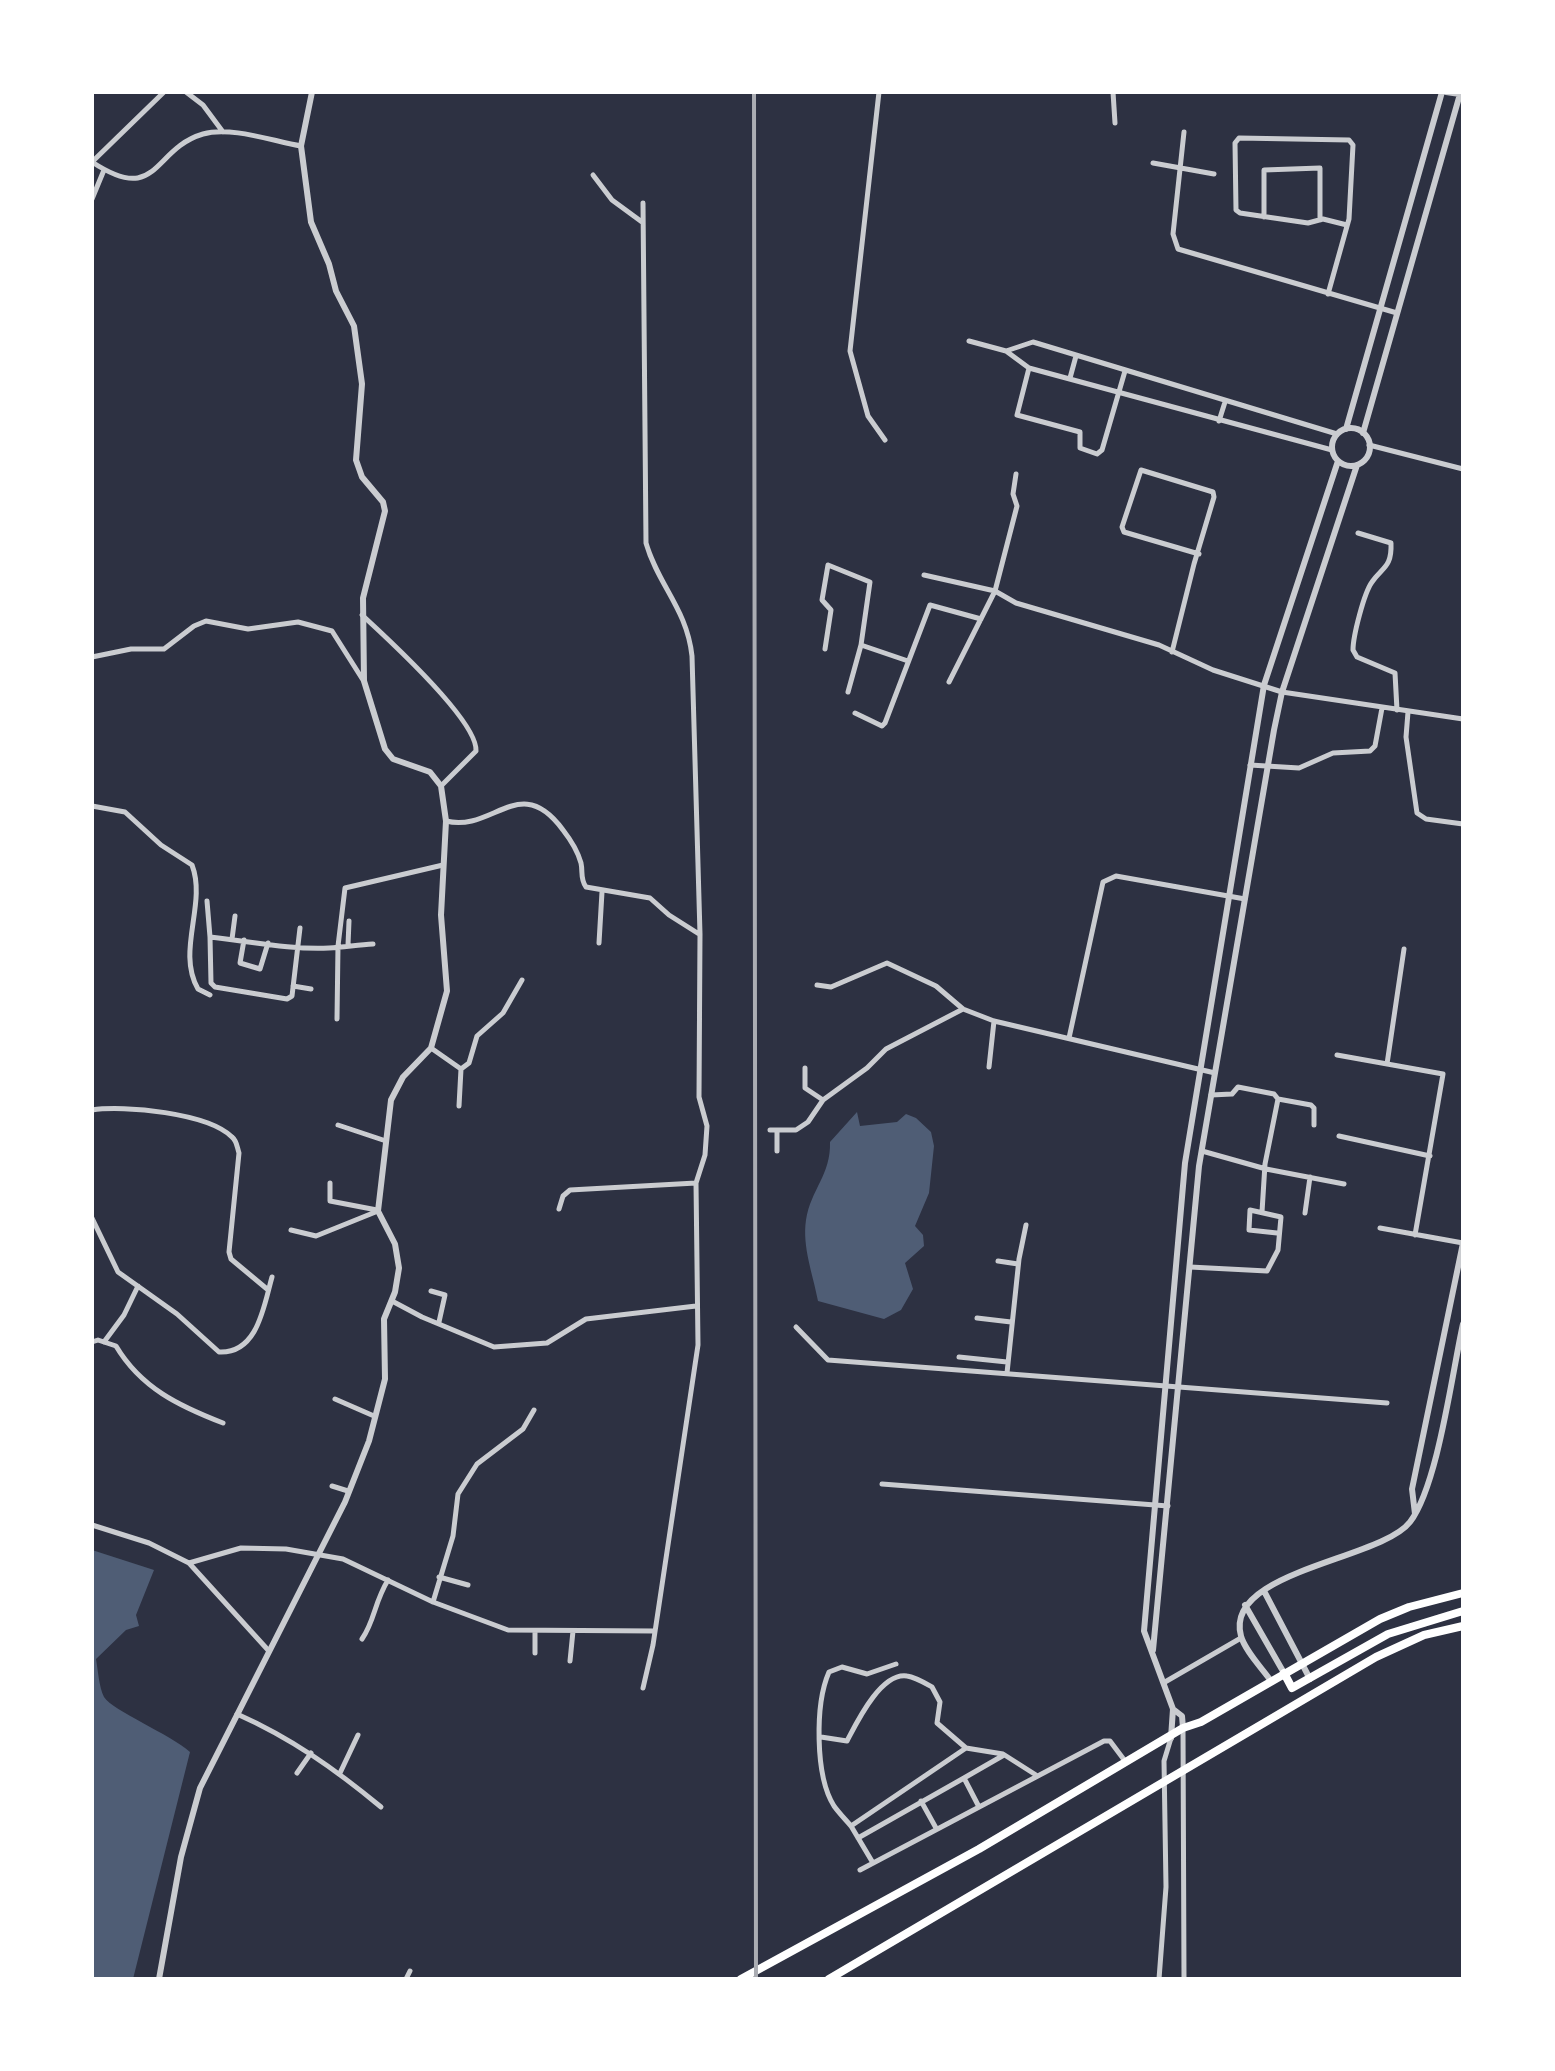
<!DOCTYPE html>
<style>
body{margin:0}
#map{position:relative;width:1555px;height:2071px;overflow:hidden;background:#2d3142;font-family:Raleway,sans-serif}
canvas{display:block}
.frame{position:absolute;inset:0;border:94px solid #fff;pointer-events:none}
</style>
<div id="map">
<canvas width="1555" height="2071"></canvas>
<div class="frame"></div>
</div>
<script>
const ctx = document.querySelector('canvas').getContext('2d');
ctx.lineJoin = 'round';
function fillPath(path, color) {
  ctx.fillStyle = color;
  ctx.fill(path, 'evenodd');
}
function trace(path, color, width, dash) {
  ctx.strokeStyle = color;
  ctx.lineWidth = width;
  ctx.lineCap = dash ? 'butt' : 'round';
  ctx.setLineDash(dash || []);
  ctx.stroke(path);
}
fillPath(new Path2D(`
 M857,1112L860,1126L897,1122L906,1114L916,1118L931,1132L934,1146L929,1193L915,1226L923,1235L924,1246L905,1263L913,1289L901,1310L884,1319L818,1301C813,1274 802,1247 806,1220C811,1189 831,1175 830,1142Z
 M92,1550L154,1570L136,1615L139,1626L126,1630L96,1659C98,1670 99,1687 104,1697C113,1711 170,1734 190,1752L133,1979H92Z`), '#4f5d75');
trace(new Path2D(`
 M186,92L203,105L223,132
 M879,92L850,351L868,416L885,440
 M1113,92L1115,123
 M1184,132L1173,234L1178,249L1397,313
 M92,162C159,206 152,149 203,134C231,126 272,141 301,146
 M92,162L164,92
 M1153,163L1214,174
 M593,175L612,200L642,222
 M92,199L104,170
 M1264,217V170L1320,168V220
 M1328,294C1335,269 1342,244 1349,219L1353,145L1349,140L1239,138L1235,143L1236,210L1240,213L1308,223L1323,219L1347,225
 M969,341L1006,351
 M1029,368L1017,415L1080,432V448L1097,454L1102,450L1125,371
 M1070,378L1076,356
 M1219,421L1225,402
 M1369,445L1463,469
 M1332,450L1029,368L1006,351L1033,342L1337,434
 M1358,533L1391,543C1392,568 1382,567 1372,582C1364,593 1353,636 1353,650L1357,657L1395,673L1397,710
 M924,575L995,591L1016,603L1159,645L1213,670L1282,692L1463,719
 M362,615C387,638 478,721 476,751L441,786
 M825,649L831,610L822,600L828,565L870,582L861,645L908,661
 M1172,652L1194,564L1214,497L1213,492L1141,470L1122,527L1124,532L1199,554
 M92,657L131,649H164L194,626L206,621L248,629L298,622L332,631L363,680
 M949,682L995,591L1017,506L1013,494L1016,474
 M848,692L861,645
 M1408,712L1406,737L1417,813L1426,819L1463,824
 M855,713L882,726L885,723L930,605L981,619
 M1250,765L1299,768L1333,753L1370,751L1375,746L1382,708
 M92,806L125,812L161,845L192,865C207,904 176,951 198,989L210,995
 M446,821C493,833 520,771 563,830C570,839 578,852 581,863C583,872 580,879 586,887L650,898L669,915L699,934
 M207,901L210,937
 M300,928L292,996L287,999L215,987L211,983L210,937C248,941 291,950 329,948C344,947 358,945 373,944
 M232,939L235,916
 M244,940L240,963L260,969L268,943
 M599,943L602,892
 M348,945L349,921
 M817,985L831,987L887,963L936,986L963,1009
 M293,986L311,989
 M337,1019L338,946L345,888L443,865
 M1069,1038L1103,882L1116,876L1245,899
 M431,1048L461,1069L459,1106
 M1337,1055L1443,1074L1415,1235
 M1387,1064L1404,949
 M989,1067L994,1021
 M805,1068V1088L823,1100
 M461,1069L469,1063L477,1036L503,1013L522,980
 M1211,1095L1232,1094L1238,1087L1274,1094L1278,1099
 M92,1110C124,1105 208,1113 232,1137C237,1141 237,1147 239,1153L229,1252L231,1259L267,1289
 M338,1125L386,1141
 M770,1130H796L808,1122L823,1100L867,1068L886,1049L963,1009L994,1021L1215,1073
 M1339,1136L1430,1156
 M777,1151V1131
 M1202,1151L1266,1169L1344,1184
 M330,1183V1201L377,1210
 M559,1209L563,1196L570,1190L696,1183
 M1262,1212L1265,1164L1278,1099L1311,1105L1314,1108V1125
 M1305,1213L1310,1177
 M92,1218L118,1272L177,1314L219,1352C258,1354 264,1305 272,1277
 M1380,1228L1463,1243
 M291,1230L316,1236L378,1211
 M998,1261L1018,1264
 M1190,1267L1267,1271L1278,1250L1281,1217L1250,1210L1249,1230L1277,1233
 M431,1291L445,1295L439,1322
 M392,1301L422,1317L494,1347L547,1343L586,1319L696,1306
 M977,1318L1011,1322
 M796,1327L828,1360L1387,1403
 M92,1342L98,1340L116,1346C141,1388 179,1406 223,1423
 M104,1342L124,1315L138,1286
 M959,1357L1007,1362
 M1007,1373L1019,1259L1026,1225
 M335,1399L374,1416
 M882,1484L1168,1506
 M332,1486L348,1491
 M92,1525L149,1543L189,1563L268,1650
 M189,1563L241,1548L286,1549L343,1559L433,1602L508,1630L654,1631
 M439,1577L468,1585
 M433,1602L453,1536L458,1494L477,1464L523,1429L534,1410
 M535,1632V1653
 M362,1639C375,1620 374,1603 388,1580
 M570,1661L573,1631
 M896,1664L867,1674L842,1667L829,1672C815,1704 815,1776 834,1806C839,1813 845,1819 851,1826L966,1748
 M1165,1682L1241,1638
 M643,1688L653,1645L698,1345L696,1183L705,1155L707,1126L699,1097L700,934L692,656C687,609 658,585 646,543L643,203
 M237,1714C291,1738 335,1769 381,1807
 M1183,1728L1184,1979
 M821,1737L847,1741C857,1722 881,1672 907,1676C915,1677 925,1683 932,1687L940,1702L937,1723L966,1748
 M966,1748L1003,1754L1036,1775
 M297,1773L311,1753
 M340,1773L358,1735
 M921,1801L936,1828
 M978,1805L964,1778L1004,1755
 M851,1826L873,1863
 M858,1838L964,1778
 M860,1870L1104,1741H1110L1125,1761
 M406,1979L410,1971
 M1159,1979L1166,1887L1164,1761L1171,1738`), '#caccd0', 5);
trace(new Path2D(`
 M1446,92L1460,94
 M1332 447a19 19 0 1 1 38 0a19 19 0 1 1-38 0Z
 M1346,429L1442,92
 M1363,433L1460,94
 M1415,1514L1412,1489L1463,1243
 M1264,1591L1310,1679
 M1245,1605L1284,1673
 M1153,1650L1199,1166L1274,730L1282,692L1357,465
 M1271,1681C1262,1668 1245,1651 1241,1636C1223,1571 1381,1560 1410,1522C1438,1485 1452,1373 1463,1324
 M1173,1709L1182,1716L1183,1728
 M1171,1738L1173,1709L1144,1631L1185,1163L1264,685L1338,461
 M159,1979L181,1857L200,1788L345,1502L369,1441L385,1379L384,1319L395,1292L399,1268L395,1244L378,1211L391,1100L403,1077L431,1048L447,991L441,915L446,821L441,786L430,772L393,759L385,749L364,681L363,598L385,511L383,502L362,477L356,460L362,384L354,326L336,291L329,264L311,222L301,146L312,92`), '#caccd0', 6);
trace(new Path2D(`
 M1284,1673L1292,1688L1388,1634L1463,1611
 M741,1979L979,1849L1183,1728L1201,1722L1380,1619L1409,1607L1463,1593
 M829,1979L1376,1657L1424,1635L1463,1626`), '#fff', 8);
trace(new Path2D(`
 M754,92L756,1979`), '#abadb3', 4);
</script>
